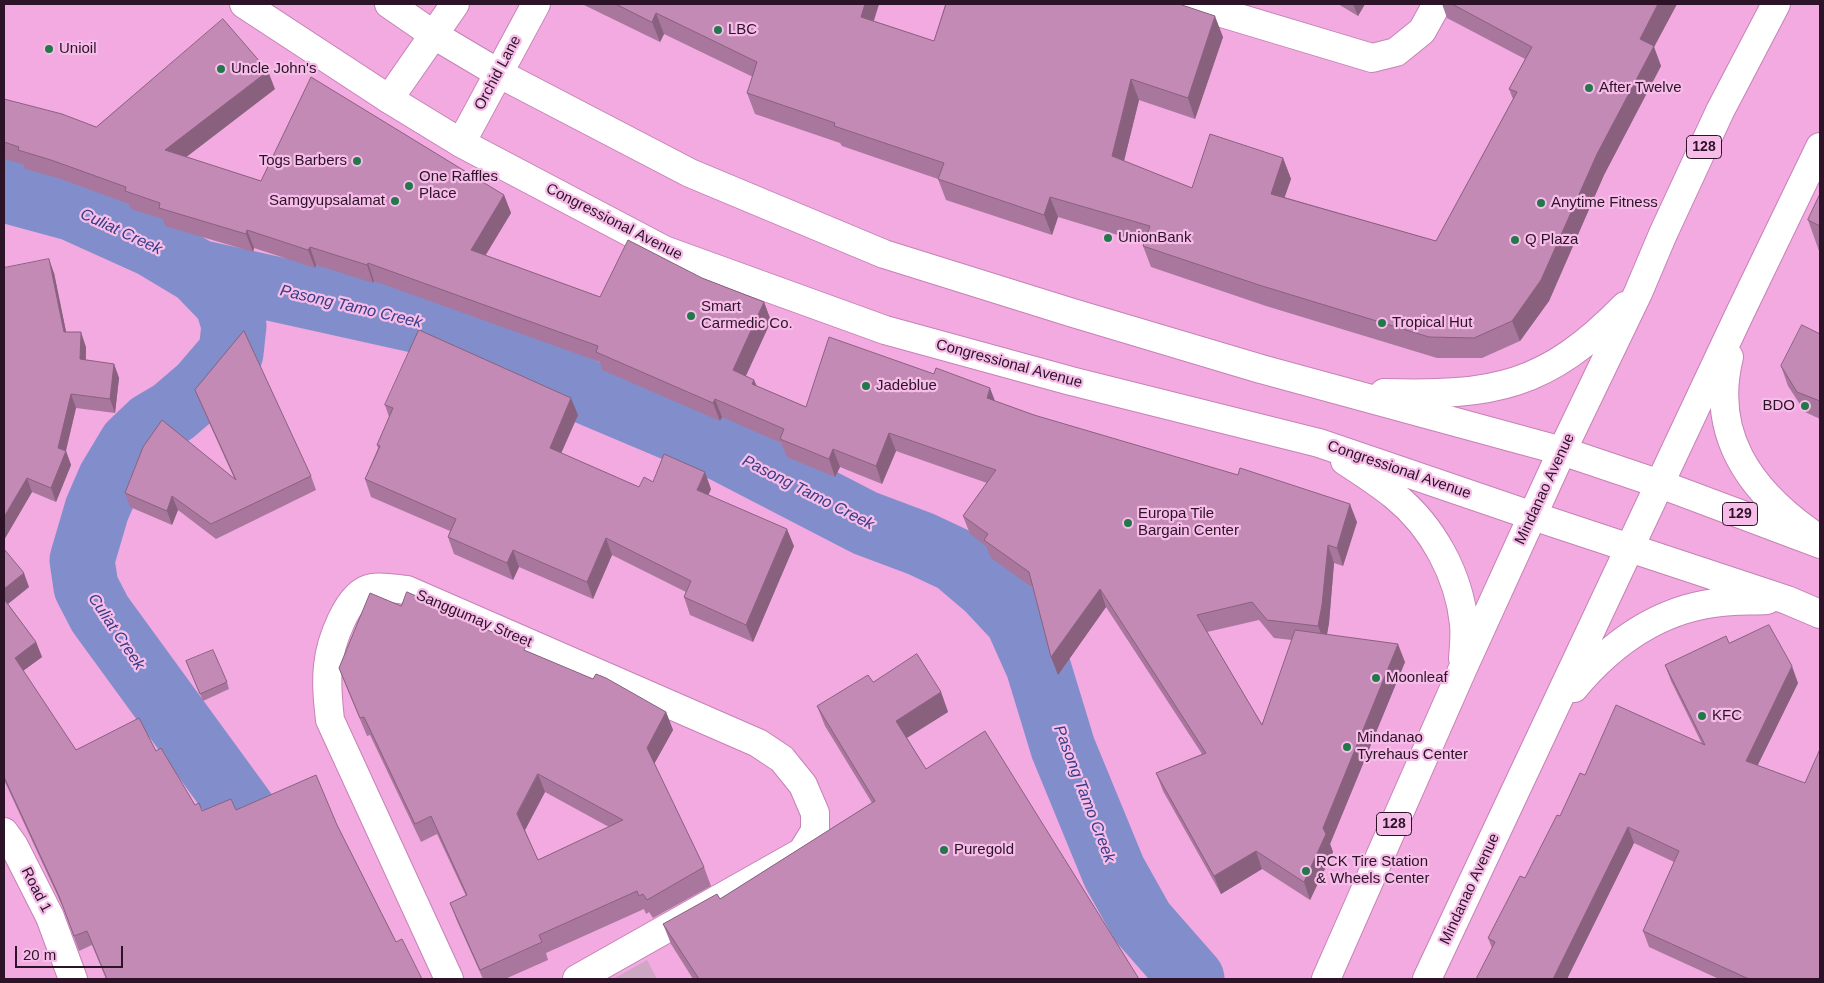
<!DOCTYPE html>
<style>
body{margin:0}
#map{position:relative;width:1824px;height:983px;overflow:hidden;background:#f2aae1;font-family:Arial,sans-serif}
canvas{display:block}
.frame{position:absolute;inset:0;border:5px solid #2d1328;pointer-events:none}
.scale{position:absolute;left:15px;top:946px;width:108px;height:22px;box-sizing:border-box;border:2px solid #2d1328;border-top:0;padding-left:6px;font-size:15px;line-height:18px;white-space:nowrap;color:#2d1328;-webkit-text-stroke:4px #f7bde9;paint-order:stroke}
</style>
<div id="map">
<canvas width="1824" height="983"></canvas>
<div class="frame"></div>
<div class="scale">20 m</div>
</div>
<script>
const ctx = document.querySelector('canvas').getContext('2d');
ctx.lineJoin = 'round';
function fillPath(path, color) {
  ctx.fillStyle = color;
  ctx.fill(path, 'evenodd');
}
function trace(path, color, width, dash) {
  ctx.strokeStyle = color;
  ctx.lineWidth = width;
  ctx.lineCap = dash ? 'butt' : 'round';
  ctx.setLineDash(dash || []);
  ctx.stroke(path);
}
function drawText(font, color, halo, rows, align = 'center') {
  ctx.font = font + ' Arial,sans-serif';
  ctx.lineWidth = 4.5;
  ctx.setLineDash([]);
  ctx.textBaseline = 'middle';
  ctx.strokeStyle = halo;
  ctx.fillStyle = color;
  for (const [text, x, y, turn = 0] of rows) {
    ctx.save();
    ctx.translate(x, y);
    ctx.rotate((+turn || 0) * Math.PI / 180);
    ctx.textAlign = isNaN(turn) ? turn : align;
    if (halo) ctx.strokeText(text, 0, 0);
    ctx.fillText(text, 0, 0);
    ctx.restore();
  }
}
fillPath(new Path2D(`
 M647,960L657,979H613Z`), '#cea7c4');
trace(new Path2D(`
 M4,190L71,208L153,245L198,272L227,302L234,325L231,353L201,388L173,412L151,425L131,444L110,479L97,509L82,560L86,587L100,614L248,817L288,880L332,979
 M198,272L419,321L722,449L865,523L921,544L955,560L988,588L1017,619L1038,666L1063,748L1114,872L1142,922L1192,979`), '#828ecb', 65);
const minor = new Path2D(`
 M1192,4L1372,58L1396,52L1422,31L1437,4
 M389,99L455,4
 M461,143L536,4
 M4,832L14,846L50,917L73,979
 M449,979L330,720C328,702 326,684 328,666C330,644 347,592 372,588C382,586 396,589 407,590L758,743L782,759L803,785L815,813V831L802,852L577,979`);
const major = new Path2D(`
 M244,4L389,99L461,143L664,250L885,330L1071,381L1319,443L1533,516L1787,600L1820,614
 M389,4L434,35L498,73L690,173L884,254L1073,313L1261,369L1562,451L1660,484L1820,544
 M1729,357C1710,434 1749,489 1809,532
 M1384,393C1494,396 1546,387 1625,306
 M1345,461C1362,472 1379,483 1395,496C1433,527 1459,575 1464,624C1465,635 1464,647 1463,658
 M1574,688C1610,645 1656,611 1714,603C1732,600 1750,601 1767,600
 M1326,979L1463,668L1562,451L1638,293L1663,234L1720,111L1776,4
 M1427,979L1739,315L1820,147`);
trace(minor, '#c682b6', 30);
trace(major, '#c682b6', 30);
trace(minor, '#fff', 28);
trace(major, '#fff', 28);
fillPath(new Path2D(`
 M583,4H879L874,21L934,41L945,5L942,4H1179L1223,37L1195,119L1139,100L1124,161L1192,188L1283,158L1291,179L1284,197L1436,241L1513,99L1509,89L1525,59L1447,18L1442,4H1677L1654,47L1661,66L1604,175L1549,301L1520,341L1482,358H1437L1266,306L1151,267L1143,246L1144,243L1058,217L1052,235L946,200L938,179L842,146L840,143L755,114L747,93L753,77L664,34L660,42L584,5Z
 M1338,4H1365L1358,16Z
 M275,89L186,157L261,181L504,195L511,213L485,255L600,297L702,278L764,302L771,321L745,376L754,380L757,386L806,407L995,401L1034,415L1357,522L1343,566L1334,563L1329,623L1327,635L1405,662L1330,844L1333,852L1310,900L1262,869L1221,894L1163,791L1156,773L1202,754L1106,607L1058,675L1051,657L1033,588L991,558L986,546L970,534L963,516L987,483L896,451L882,484L840,467L835,477L787,457L781,443L722,417L720,421L602,370L600,362L374,281L373,283L316,265L315,268L254,248L253,252L165,226L163,219L131,209L129,204L58,178L25,169L23,164L4,159V99L96,127ZM1259,620L1274,638L1292,640L1262,725L1207,632Z
 M1820,194V251H1819L1808,220Z
 M54,273L66,332L86,347V360L114,364L119,378L115,413L76,408L66,451L71,465L56,502L32,492L4,540Z
 M1820,334V419L1805,412L1788,386L1781,366Z
 M195,390L311,476L316,490L216,539L178,510L172,525L130,507L125,493L234,478L201,405Z
 M385,405L578,415L561,453L639,487L653,482L711,489L708,495L794,546L753,642L690,615L684,597L686,592L612,555L593,599L519,567L513,580L454,554L448,537L450,531L371,497L365,479L378,448L377,445L389,417Z
 M4,549L29,587L8,604L36,642L42,657L23,671L76,750L156,751L195,805L202,811L236,810L337,825L396,942L422,979H106L92,945L79,951L64,910L4,780Z
 M401,606L467,618L469,622L528,652L666,712L673,730L654,764L704,867L711,886L653,918L649,912L646,914L644,909L546,953L548,960L505,979H483L457,921L450,903L466,896L437,834L421,842L370,735L367,736L346,686L339,668ZM545,792L609,827L538,860L525,830Z
 M1729,643L1798,683L1757,766L1820,979H1719L1649,947L1643,931L1674,862L1634,843L1567,979H1476L1492,948L1488,938L1525,878L1585,775L1702,744L1671,681L1665,665Z
 M186,661L227,682L229,689L203,701Z
 M873,682L941,692L948,712L907,738L926,769L1139,979H693L671,944L663,924L720,899L872,803L825,726L817,706Z`), '#a9779d');
fillPath(new Path2D(`
 M865,4H879L868,37L861,17Z
 M1353,4H1365L1358,16Z
 M1658,4H1677L1654,47L1661,66L1604,175L1549,301L1520,341L1512,321L1640,39Z
 M656,13L664,34L660,42L652,22Z
 M1215,16L1223,37L1195,119L1188,98Z
 M268,71L275,89L172,168L165,150Z
 M1131,79L1139,100L1120,177L1112,156Z
 M1283,158L1291,179L1279,214L1271,194Z
 M504,195L511,213L478,268L471,250Z
 M1050,197L1058,217L1052,235L1044,215Z
 M247,230L254,248L253,252L246,234Z
 M310,247L316,265L315,268L308,250Z
 M49,259L54,273L69,346L64,332Z
 M368,263L374,281L373,283L367,265Z
 M764,302L771,321L740,389L733,370Z
 M81,332L86,347L85,374L80,359Z
 M114,364L119,378L115,413L110,399Z
 M754,380L761,398L752,384Z
 M990,388L997,406L987,398Z
 M71,394L76,408L65,454L66,451L71,465L56,502L51,488L58,448Z
 M571,398L578,415L556,465L550,448Z
 M715,399L722,417L720,421L713,403Z
 M889,433L896,451L882,484L876,466Z
 M833,449L840,467L835,477L829,459Z
 M705,472L711,489L703,507L697,490Z
 M27,478L32,492L4,540V517Z
 M172,496L178,510L172,525L167,511Z
 M1350,504L1357,522L1343,566L1337,548Z
 M787,529L794,546L753,642L746,625Z
 M606,538L612,555L593,599L587,582Z
 M1328,545L1334,563L1329,623L1325,644L1318,626Z
 M513,550L519,567L513,580L507,563Z
 M24,573L29,587L4,607V589Z
 M1100,589L1106,607L1058,675L1051,657Z
 M36,642L42,657L20,673L15,658Z
 M1398,644L1405,662L1330,844L1333,852L1310,900L1304,882L1323,828Z
 M1792,666L1798,683L1752,777L1746,761Z
 M941,692L948,712L903,740L896,721Z
 M666,712L673,730L653,766L647,748Z
 M538,774L545,792L524,832L517,814Z
 M1628,827L1634,843L1567,979H1553Z
 M1256,851L1262,869L1221,894L1214,876Z`), '#89617f');
const building = new Path2D(`
 M616,4H865L861,17L934,41L946,4H1179L1215,16L1188,98L1131,79L1112,156L1192,188L1210,134L1283,158L1271,194L1436,241L1517,92L1509,89L1532,47L1452,4H1658L1640,39L1654,46L1597,154L1541,280L1512,321L1474,338L1429,337L1259,285L1143,246L1150,226L1050,197L1044,215L938,179L944,163L834,126L835,123L747,93L757,62L656,13L652,22Z
 M223,19L268,71L165,150L261,181L311,77L504,195L471,250L600,297L628,240L702,278L764,302L733,370L754,380L752,384L806,407L829,337L934,374L936,368L990,388L987,398L1034,415L1238,475L1240,468L1350,504L1337,548L1328,545L1322,605L1318,626L1267,620L1252,602L1197,615L1262,725L1295,630L1398,644L1323,828L1326,834L1304,882L1256,851L1214,876L1156,773L1206,753L1100,589L1051,657L1029,572L984,540L988,534L963,516L996,470L889,433L876,466L833,449L829,459L780,439L784,429L715,399L713,403L596,352L598,346L368,263L367,265L310,247L308,250L247,230L246,234L159,208L160,203L125,191L126,187L51,160L18,150L19,147L4,142V99L62,114L96,127Z
 M1820,194V226L1808,220Z
 M49,259L64,332H81L80,359L114,364L110,399L71,394L58,448L66,451L51,488L27,478L4,517V268Z
 M1802,325L1820,334V401L1797,392L1781,366Z
 M419,330L571,398L550,448L639,487L644,477L653,482L664,454L705,472L697,490L787,529L746,625L684,597L691,581L606,538L587,582L513,550L507,563L448,537L456,519L365,479L380,446L377,445L393,408L385,405Z
 M244,331L311,476L211,524L172,496L167,511L125,493L143,447L162,420L236,480L195,390Z
 M4,549L24,573L4,589Z
 M407,592L467,618L466,621L526,646L524,650L593,679L596,674L606,678L666,712L647,748L704,867L647,900L643,894L639,896L637,891L539,935L542,942L480,970L450,903L467,895L431,816L415,824L364,717L360,718L339,668L370,593L401,606ZM538,774L623,820L538,860L517,814Z
 M4,599L36,642L15,658L76,750L139,718L156,751L161,748L195,805L199,803L202,811L231,799L236,810L316,775L337,825L396,942L402,939L422,979H107L87,931L74,936L59,896L4,777Z
 M1769,625L1792,666L1746,761L1805,783L1820,749V979H1749L1643,931L1679,851L1628,827L1553,979H1476L1495,942L1488,938L1520,876L1525,878L1557,815L1560,816L1580,773L1585,775L1616,705L1705,745L1665,665L1726,636L1729,643Z
 M213,650L227,682L200,694L186,661Z
 M917,654L941,692L896,721L926,769L985,731L1139,979H699L663,924L717,894L720,899L875,801L817,706L868,675L873,682Z`);
fillPath(building, '#c48ab6');
trace(building, '#89617f', 1);
for (const [x, y, r, color] of [
 [718,30,5,"#23784b"],
 [49,49,5,"#23784b"],
 [221,69,5,"#23784b"],
 [1589,88,5,"#23784b"],
 [357,161,5,"#23784b"],
 [409,186,5,"#23784b"],
 [395,201,5,"#23784b"],
 [1541,203,5,"#23784b"],
 [1108,238,5,"#23784b"],
 [1515,240,5,"#23784b"],
 [691,316,5,"#23784b"],
 [1382,323,5,"#23784b"],
 [866,386,5,"#23784b"],
 [1805,406,5,"#23784b"],
 [1128,523,5,"#23784b"],
 [1376,678,5,"#23784b"],
 [1702,716,5,"#23784b"],
 [1347,747,5,"#23784b"],
 [944,850,5,"#23784b"],
 [1306,871,5,"#23784b"]
]) {
  const dot = new Path2D();
  dot.arc(x, y, r, 0, 2 * Math.PI);
  ctx.fillStyle = color;
  ctx.fill(dot);
  trace(dot, '#f7bde9', 2);
}
for (const [x, y, w] of [
 [1704,147,35],
 [1740,514,35],
 [1394,824,35]
]) {
  const box = new Path2D();
  box.roundRect(x - w / 2, y - 11.5, w, 23, 4);
  ctx.fillStyle = '#f7bde9';
  ctx.fill(box);
  trace(box, '#2d1328', 1);
}
drawText('bold 14px', '#2d1328', null, [
 ["128",1704,147],
 ["129",1740,514],
 ["128",1394,824]
]);
drawText('15px', '#2d1328', '#f7bde9', [
 ["LBC",728,30],
 ["Unioil",59,49],
 ["Uncle John's",231,69],
 ["After Twelve",1599,88],
 ["Togs Barbers",347,161,"right"],
 ["One Raffles",419,177],
 ["Place",419,194],
 ["Samgyupsalamat",385,201,"right"],
 ["Anytime Fitness",1551,203],
 ["UnionBank",1118,238],
 ["Q Plaza",1525,240],
 ["Smart",701,307],
 ["Carmedic Co.",701,324],
 ["Tropical Hut",1392,323],
 ["Jadeblue",876,386],
 ["BDO",1795,406,"right"],
 ["Europa Tile",1138,514],
 ["Bargain Center",1138,531],
 ["Moonleaf",1386,678],
 ["KFC",1712,716],
 ["Mindanao",1357,738],
 ["Tyrehaus Center",1357,755],
 ["Puregold",954,850],
 ["RCK Tire Station",1316,862],
 ["& Wheels Center",1316,879]
], 'left');
drawText('15px', '#2d1328', '#f7bde9', [
 ["Orchid Lane",498,73,-62],
 ["Congressional Avenue",614,222,27],
 ["Congressional Avenue",1009,364,15],
 ["Congressional Avenue",1399,470,19],
 ["Mindanao Avenue",1545,489,-65],
 ["Sanggumay Street",474,619,23],
 ["Mindanao Avenue",1470,889,-65],
 ["Road 1",36,890,63]
]);
drawText('italic 16px', '#363d86', '#f7bde9', [
 ["Culiat Creek",121,232,25],
 ["Pasong Tamo Creek",351,307,13],
 ["Pasong Tamo Creek",808,493,27],
 ["Culiat Creek",116,632,56],
 ["Pasong Tamo Creek",1084,794,69]
]);
</script>
